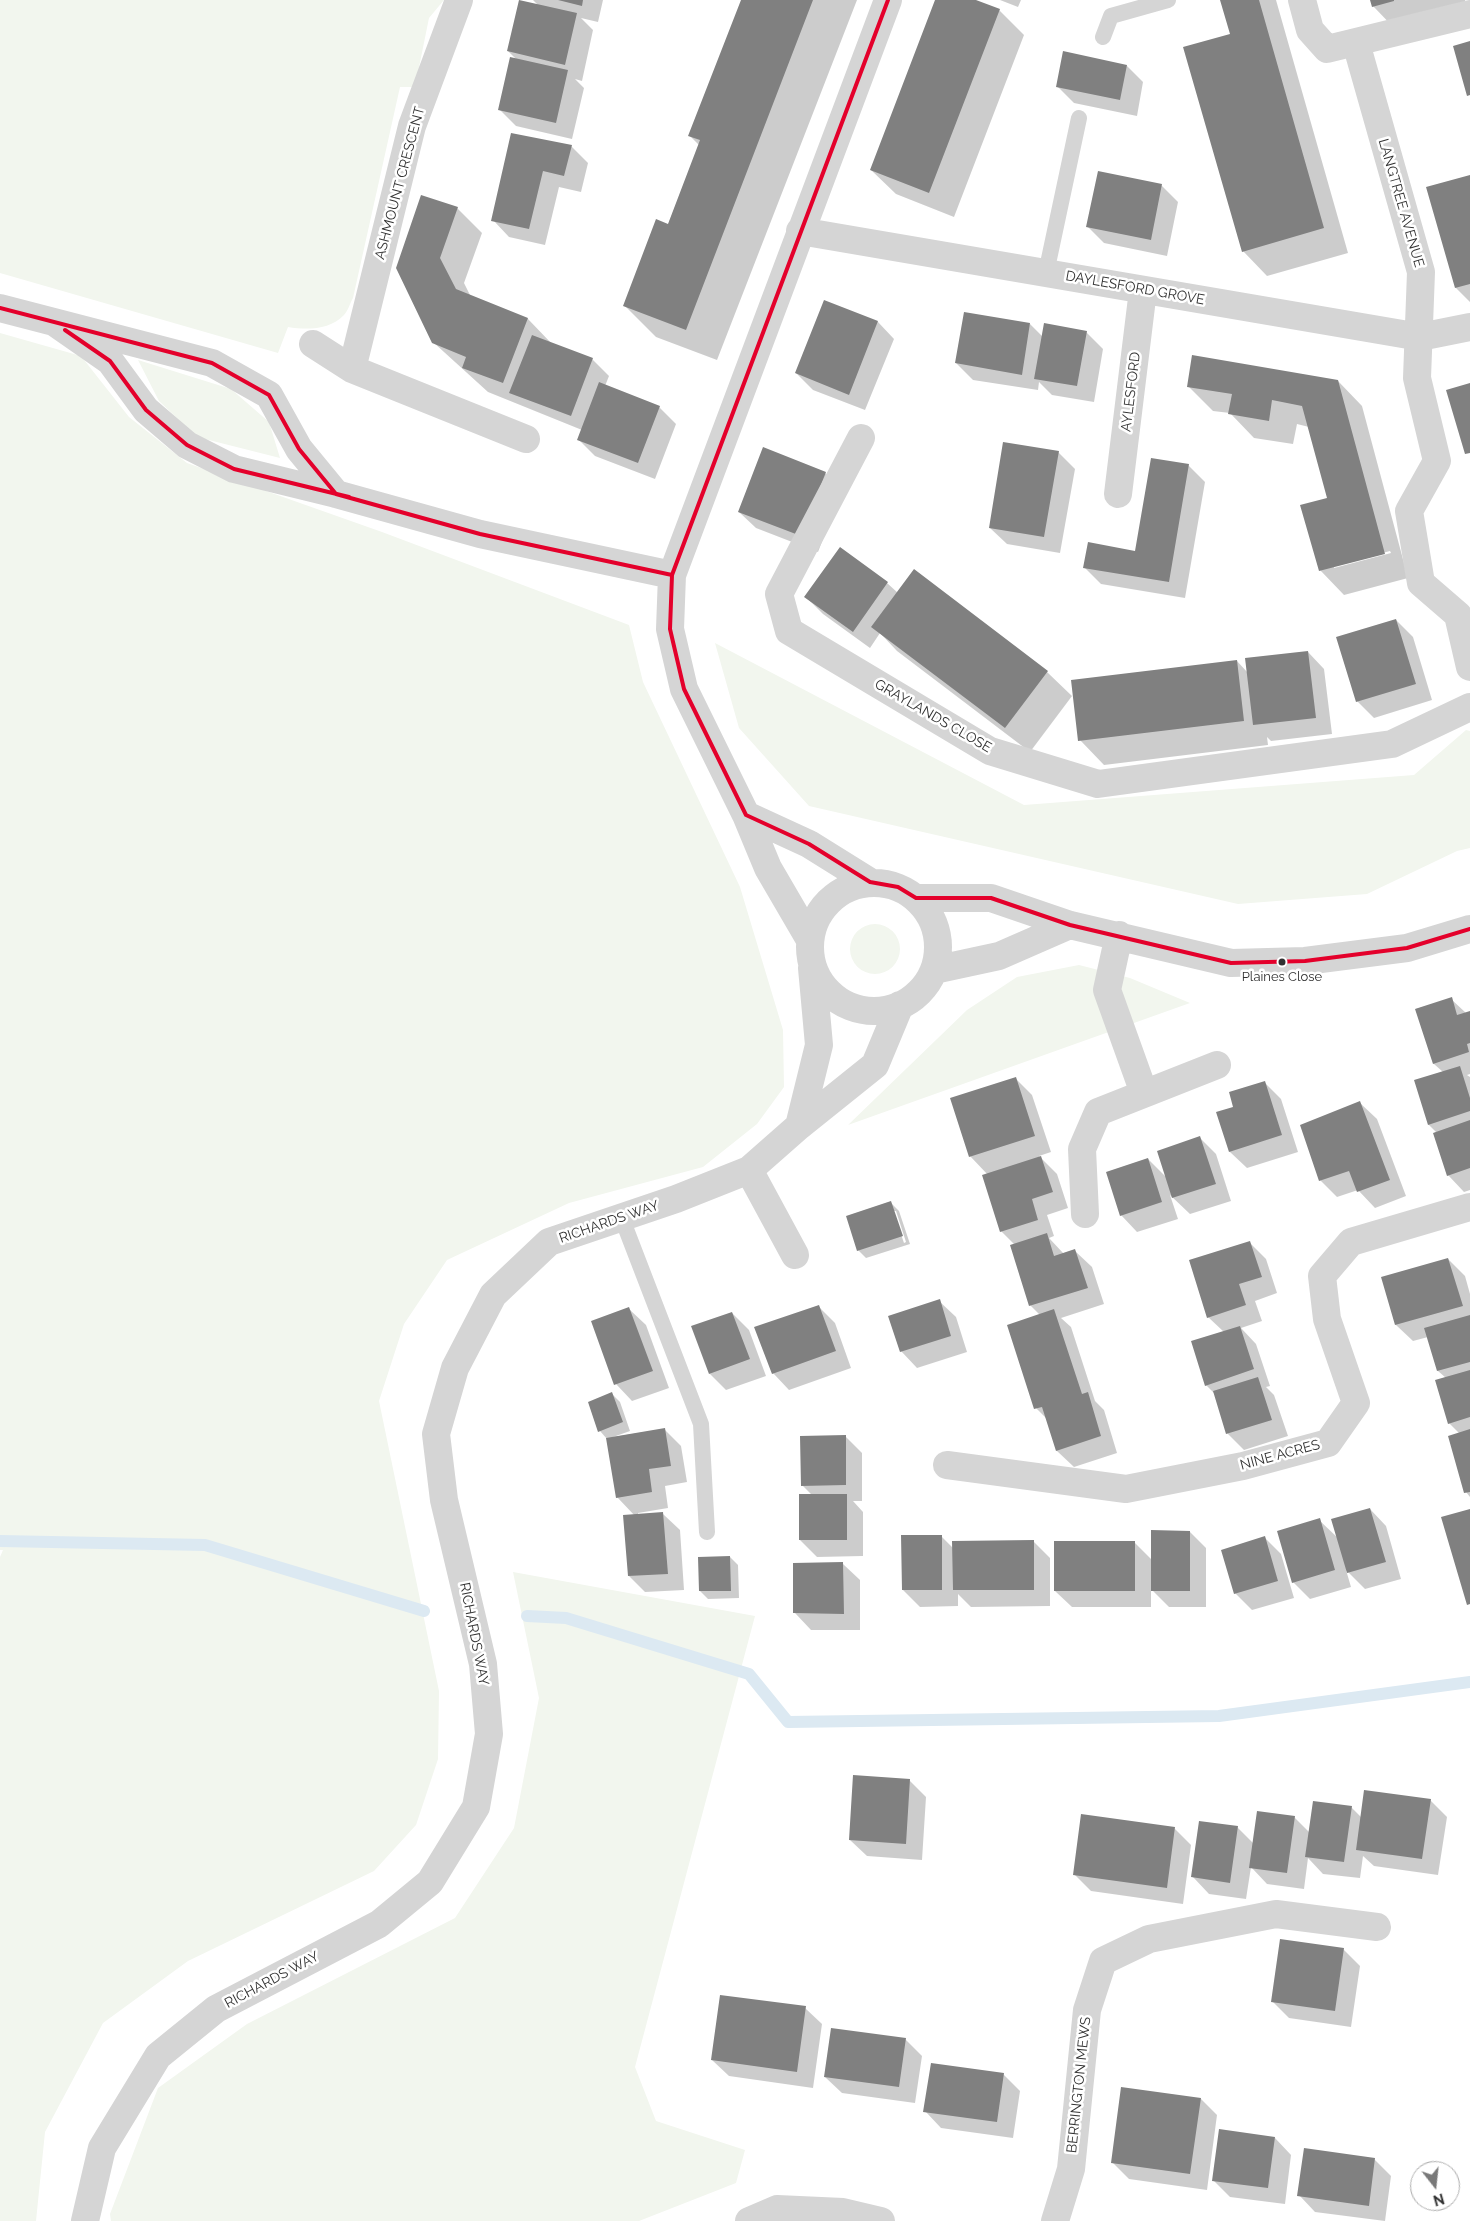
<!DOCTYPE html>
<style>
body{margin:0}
#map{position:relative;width:1470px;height:2221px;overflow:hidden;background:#fff;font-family:Raleway,sans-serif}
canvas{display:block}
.north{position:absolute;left:1410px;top:2161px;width:50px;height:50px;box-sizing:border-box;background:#fff;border:1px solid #adadad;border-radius:50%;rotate:164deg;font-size:14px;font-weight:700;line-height:20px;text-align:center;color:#313131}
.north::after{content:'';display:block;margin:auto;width:18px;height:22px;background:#797979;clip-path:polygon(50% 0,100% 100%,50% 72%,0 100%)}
</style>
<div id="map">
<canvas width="1470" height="2221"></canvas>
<div class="north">N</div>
</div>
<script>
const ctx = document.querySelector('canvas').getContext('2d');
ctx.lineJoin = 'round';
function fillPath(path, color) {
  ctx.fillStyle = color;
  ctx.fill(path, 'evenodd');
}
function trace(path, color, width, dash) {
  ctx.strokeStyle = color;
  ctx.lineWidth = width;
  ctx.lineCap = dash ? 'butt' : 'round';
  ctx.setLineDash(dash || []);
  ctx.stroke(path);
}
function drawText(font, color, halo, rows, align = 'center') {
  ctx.font = font + ' Raleway,sans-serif';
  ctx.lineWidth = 5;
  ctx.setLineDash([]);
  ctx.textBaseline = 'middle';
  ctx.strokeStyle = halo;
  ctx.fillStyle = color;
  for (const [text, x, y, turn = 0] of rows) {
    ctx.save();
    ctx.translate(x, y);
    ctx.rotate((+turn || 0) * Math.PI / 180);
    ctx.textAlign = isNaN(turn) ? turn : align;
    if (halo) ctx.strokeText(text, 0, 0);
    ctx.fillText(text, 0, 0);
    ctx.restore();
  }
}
fillPath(new Path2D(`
 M0,0H444L429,18L415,87H400L353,298C350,303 348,311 344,315C330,330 307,330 288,327L278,353L0,273Z
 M0,333L81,356L129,417L187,463L382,532L629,625L643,682L740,887L783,1030L784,1087L757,1124L703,1167L569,1203L447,1260L404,1324L379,1401L439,1691L438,1759L416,1825L374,1871L188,1961L103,2023L45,2132L36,2221H0V1557L3,1550H0Z
 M138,360L231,389L269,422L280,458L197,437L159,401Z
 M715,643L1024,805L1414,775L1466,730L1470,731V848L1457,851L1367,894L1238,904L809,806L739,728Z
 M850 949a25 25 0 1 1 50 0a25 25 0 1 1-50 0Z
 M1079,965L1130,978L1190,1003L848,1125L967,1010L1017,977Z
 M513,1572L755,1616L635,2067L656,2121L745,2150L736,2183L639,2221H111L110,2214L158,2088L247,2024L455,1918L514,1828L539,1698Z`), '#f2f6ee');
fillPath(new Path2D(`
 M533,0H603L598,22L581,18L593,30L582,81L575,79L584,88L572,139L516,126L499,109L517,60L508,51L538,5Z
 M743,0H857L717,360L656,337L624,305L668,225L699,145L690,136Z
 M937,0H972L999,10L1024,35L954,217L896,194L871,170Z
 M1000,0H1021L1018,7Z
 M1222,0H1276L1348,253L1267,276L1243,251L1232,35Z
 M1371,0H1465L1468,11L1397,31L1373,6Z
 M1127,66L1143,82L1137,116L1074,103L1057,86Z
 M512,135L571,146L588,163L581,192L559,187L545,245L509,237L493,220Z
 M1470,176V302L1456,288L1428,188Z
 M1161,185L1178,202L1167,256L1104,243L1088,227Z
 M457,208L482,233L464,283L471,297L528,319L552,344L592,359L609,376L605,386L659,407L676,424L655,479L595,456L578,439L582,430L488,392L433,342L397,268Z
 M825,302L878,322L894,339L865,410L813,390L796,373Z
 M1030,324L1043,337L1086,332L1103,349L1094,402L1052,395L1039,382L1038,390L973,380L956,363Z
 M1338,381L1362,406L1408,578L1344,595L1320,570L1328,499L1309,427L1297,424L1293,444L1254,438L1230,413L1213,411L1188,386ZM1390,551L1391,553L1334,568V566Z
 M1058,452L1075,469L1060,553L1007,544L990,528Z
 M1188,465L1205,482L1185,598L1101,584L1085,568L1137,552Z
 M825,473L842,490L818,552L756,528L739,512Z
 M840,549L887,583L898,593L1047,672L1072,696L1030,752L897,651L880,633L870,648L823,614L806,597Z
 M1396,620L1413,637L1432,700L1374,718L1357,701Z
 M1308,652L1324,669L1332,734L1271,741L1267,737L1268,745L1104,765L1080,740L1237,661L1248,673Z
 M1451,999L1466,1013L1470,1012V1074L1467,1075L1470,1077V1190L1464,1192L1448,1175L1437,1133L1429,1125L1416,1081L1443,1072L1434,1064L1416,1009Z
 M1016,1079L1032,1095L1051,1152L1039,1156L1057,1174L1068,1208L1047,1215L1054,1236L1049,1238L1064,1254L1075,1251L1092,1267L1104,1304L1061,1318L1071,1327L1095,1401L1104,1410L1117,1453L1074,1467L1057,1451L1048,1420L1036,1408L1040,1315L1030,1305L1015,1245L1001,1231L988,1175L970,1156Z
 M1264,1082L1281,1099L1298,1152L1247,1168L1230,1152L1235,1108Z
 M1360,1103L1377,1119L1406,1196L1375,1208L1358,1190L1337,1197L1320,1180Z
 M1200,1138L1216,1154L1231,1201L1190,1214L1170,1195L1178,1219L1137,1232L1121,1215L1148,1159L1167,1178Z
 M891,1203L899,1211L910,1244L866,1258L858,1250ZM893,1211H896L906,1242L904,1243Z
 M1250,1243L1266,1259L1277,1293L1255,1301L1262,1321L1241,1328L1256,1344L1270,1386L1266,1387L1274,1395L1288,1436L1244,1450L1227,1433L1215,1394L1206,1385L1224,1332L1208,1317Z
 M1448,1259L1465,1276L1470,1294V1497L1466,1492L1460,1434L1449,1423L1446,1378L1438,1371L1428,1337L1413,1341L1396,1325L1383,1278Z
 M939,1301L956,1317L967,1352L917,1368L901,1351Z
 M818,1306L835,1323L851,1368L789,1390L773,1373Z
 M629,1309L646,1325L669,1388L632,1401L616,1384L593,1322Z
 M732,1313L749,1330L766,1376L726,1390L710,1374Z
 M612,1394L620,1402L630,1431L613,1437L664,1429L681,1446L687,1482L665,1486L668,1508L638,1513V1515L663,1514L680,1530L684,1590L645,1592L629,1576L635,1516L617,1497L607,1439L600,1431Z
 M845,1436L862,1453V1501H853L863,1512V1556L817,1557L800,1540L812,1495L802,1485Z
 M1370,1509L1386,1526L1401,1579L1365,1589L1346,1570L1351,1587L1310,1599L1293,1582L1319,1520L1339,1539Z
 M1190,1532L1206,1548V1607H1169L1151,1589V1607H1072L1055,1591L1134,1542L1152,1560Z
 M942,1537L954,1549L1033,1541L1050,1558V1606L971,1607L958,1594V1606L920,1607L903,1590Z
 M1265,1538L1281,1554L1294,1598L1252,1610L1235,1593Z
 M730,1557L738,1565L739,1598L708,1599L700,1591Z
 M843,1564L860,1580V1630H811L795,1613Z
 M909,1780L926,1797L922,1860L867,1856L850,1840Z
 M1430,1800L1447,1817L1438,1875L1374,1866L1363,1856L1360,1878L1323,1874L1308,1858L1304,1889L1267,1884L1251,1867L1246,1899L1209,1894L1193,1877L1237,1827L1254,1844L1294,1817L1310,1833L1351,1807L1362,1818Z
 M1174,1828L1191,1845L1183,1904L1091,1891L1074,1874Z
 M1343,1949L1360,1966L1351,2027L1289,2018L1272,2001Z
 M805,2008L822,2024L813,2088L729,2076L712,2060Z
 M905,2039L922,2056L915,2103L842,2093L825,2077Z
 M1003,2074L1020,2091L1013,2138L941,2128L925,2111Z
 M1201,2099L1217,2115L1207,2190L1129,2179L1112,2162Z
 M1275,2138L1291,2155L1285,2204L1230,2197L1213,2180Z
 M1374,2159L1391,2176L1385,2221L1315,2212L1299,2195Z`), '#0003');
trace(new Path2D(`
 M0,1541L205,1545L424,1611
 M527,1616L566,1618L749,1674L788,1722L1219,1716L1470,1682`), '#dce9f2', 12);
fillPath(new Path2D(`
 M519,0L577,13L565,65L507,51Z
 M558,0H583L582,6Z
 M741,0H813L686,330L623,306L656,219L668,224L700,140L688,136Z
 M935,0H976L1000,9L929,193L870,170Z
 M1220,0H1259L1324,228L1242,252L1183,47L1230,34Z
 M1370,0H1394V1L1372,7Z
 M1470,41V95L1467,96L1453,46Z
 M1063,51L1127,65L1120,100L1056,87Z
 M510,57L568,70L556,123L498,110Z
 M511,133L572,145L564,176L543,171L529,229L491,221Z
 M1098,171L1162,184L1151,240L1086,227Z
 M1470,175V284L1455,288L1426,187Z
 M421,195L458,207L440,258L456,289L528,318L503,383L462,368L466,357L432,343L396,268Z
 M824,300L878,321L849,395L795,373Z
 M964,312L1030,323L1022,375L955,363Z
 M1044,323L1087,331L1077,386L1034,379Z
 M532,335L593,358L571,416L509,393Z
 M1192,355L1338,380L1385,554L1319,571L1300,505L1327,498L1302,406L1272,400L1269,421L1228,414L1232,394L1187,387Z
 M599,382L660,406L638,463L577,440Z
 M1470,383V453L1465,454L1446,390Z
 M1003,442L1059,451L1044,537L989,528Z
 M763,447L826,472L801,536L738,512Z
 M1151,458L1189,464L1169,582L1083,568L1088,542L1135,551Z
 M840,547L888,582L853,632L804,597Z
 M914,569L1048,671L1005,728L871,627Z
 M1396,619L1416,684L1356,702L1336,637Z
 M1308,651L1316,718L1253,725L1245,658Z
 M1237,660L1244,721L1078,741L1071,680Z
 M1452,997L1457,1015L1470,1011V1043L1467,1044L1469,1052L1433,1064L1415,1009Z
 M1460,1066L1470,1098V1111L1428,1125L1414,1080Z
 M1016,1077L1035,1136L969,1157L950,1098Z
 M1265,1081L1282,1135L1229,1152L1216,1112L1233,1107L1229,1092Z
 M1360,1101L1390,1180L1357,1192L1349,1171L1319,1181L1300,1125Z
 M1470,1120V1168L1447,1176L1433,1133Z
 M1200,1136L1216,1184L1172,1198L1157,1151Z
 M1041,1156L1053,1192L1032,1199L1038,1220L1000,1232L982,1175Z
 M1148,1158L1162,1202L1120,1216L1106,1172Z
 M891,1201L903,1236L857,1251L846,1216Z
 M1047,1233L1054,1256L1075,1249L1088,1288L1029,1306L1010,1245Z
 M1250,1241L1262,1277L1239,1284L1246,1305L1207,1318L1189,1260Z
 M1448,1258L1463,1306L1395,1325L1381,1277Z
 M940,1299L951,1336L900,1352L888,1316Z
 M819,1305L836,1351L772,1374L754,1327Z
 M629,1307L653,1371L614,1385L591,1321Z
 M1054,1309L1082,1394L1088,1392L1101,1436L1056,1451L1042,1407L1034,1409L1007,1325Z
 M732,1312L750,1359L709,1374L691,1326Z
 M1470,1315V1362L1437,1371L1424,1328Z
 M1240,1326L1254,1369L1205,1386L1191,1341Z
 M1470,1370V1417L1448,1424L1435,1380Z
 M1258,1377L1272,1420L1226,1434L1213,1391Z
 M612,1392L623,1422L598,1432L588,1402Z
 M665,1428L671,1466L649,1469L652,1492L616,1498L606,1438Z
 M1470,1429V1492L1464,1493L1448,1436Z
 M846,1435V1485L801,1486L800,1436Z
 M799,1494H847V1540H799Z
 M1370,1508L1386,1562L1347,1573L1331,1519Z
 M1470,1509V1604L1467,1605L1441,1517Z
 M663,1512L668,1574L628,1576L623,1515Z
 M1320,1518L1335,1570L1292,1583L1277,1531Z
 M1151,1530L1190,1531V1591H1151Z
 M901,1535H942V1590H902Z
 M1265,1536L1278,1581L1234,1594L1221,1550Z
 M1034,1540V1590H953L952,1541Z
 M1054,1541H1135V1591H1054Z
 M730,1556L731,1591H699L698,1557Z
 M843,1562L844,1614L793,1613V1563Z
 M853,1775L910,1779L906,1844L849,1840Z
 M1364,1790L1431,1799L1422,1859L1356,1850Z
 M1313,1801L1352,1806L1344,1862L1305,1857Z
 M1257,1811L1295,1816L1287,1873L1249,1868Z
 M1081,1814L1175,1827L1167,1888L1073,1875Z
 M1199,1821L1238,1826L1230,1883L1191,1877Z
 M1280,1939L1344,1948L1335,2011L1271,2002Z
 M720,1995L806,2006L797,2072L711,2060Z
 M831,2028L906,2038L899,2087L824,2077Z
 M931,2063L1004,2073L997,2122L923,2112Z
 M1121,2087L1201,2098L1190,2174L1111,2163Z
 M1219,2129L1275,2137L1268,2188L1212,2181Z
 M1304,2148L1375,2158L1369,2206L1297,2196Z`), '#808080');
trace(new Path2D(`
 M1103,37L1111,16L1168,0
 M1046,273L1079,118
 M621,1216L701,1424L707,1532`), '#d5d5d5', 16);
trace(new Path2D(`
 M1302,0L1310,30L1327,49L1470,14
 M1356,43L1421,272L1417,378L1437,461L1409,511L1421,583L1458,615L1470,667
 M800,231L1420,337L1470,327
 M0,308L212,363L269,395L299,449L336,494
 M54,322L110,361L146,410L187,445L234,469L336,494L480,534L672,575
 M313,344L352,369L526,439
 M352,369L412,126L459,0
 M861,438L779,594L789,631L990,751L1098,784L1392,744L1470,707
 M1118,494L1143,290
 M746,815L809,844L870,882
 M810 947a64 64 0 1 1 128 0a64 64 0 1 1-128 0Z
 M916,898H991L1070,925L1231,963L1305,961L1407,948L1470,929
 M1119,935L1107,990L1144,1093
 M810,940L768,868L746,815L684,689L670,629L672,575L888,0
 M934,970L999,956L1070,925
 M799,1126L819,1045L812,968
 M749,1170L795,1255
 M1085,1214L1082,1149L1098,1112L1217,1065
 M947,1465L1126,1489L1243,1466L1328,1443L1356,1403L1327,1319L1322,1276L1351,1242L1470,1207
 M85,2221L102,2148L158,2056L216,2009L379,1924L430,1882L476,1807L489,1734L483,1664L444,1500L436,1434L455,1368L493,1295L549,1242L676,1199L749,1170L799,1126L875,1065L900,1005
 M749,2221L777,2209L843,2212L881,2221
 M1055,2221L1071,2169L1087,2010L1103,1961L1149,1939L1276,1914L1377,1927`), '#d5d5d5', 28);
trace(new Path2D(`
 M888,0L672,575L670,629L684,689L746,815L809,844L870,882L898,887L916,898H991L1070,925L1231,963L1305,961L1407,948L1470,929
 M0,308L212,363L269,395L299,449L336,494L480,534L672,575
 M65,330L110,361L146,410L187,445L234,469L349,497`), '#e4002b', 4);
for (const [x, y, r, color] of [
 [1282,962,4.5,"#313131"]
]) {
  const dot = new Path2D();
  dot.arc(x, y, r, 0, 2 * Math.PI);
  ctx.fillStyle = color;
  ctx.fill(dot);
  trace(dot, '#fff', 2);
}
drawText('13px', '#313131', '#fff', [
 ["Plaines Close",1282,977]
]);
drawText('14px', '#313131', '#fff', [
 ["ASHMOUNT CRESCENT",400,183,-75],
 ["LANGTREE AVENUE",1401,203,74],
 ["DAYLESFORD GROVE",1135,288,10],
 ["AYLESFORD",1131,392,-83],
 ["GRAYLANDS CLOSE",933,716,30],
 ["RICHARDS WAY",609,1222,-19],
 ["NINE ACRES",1280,1455,-15],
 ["RICHARDS WAY",474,1634,79],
 ["RICHARDS WAY",272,1980,-28],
 ["BERRINGTON MEWS",1079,2085,-84]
]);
</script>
